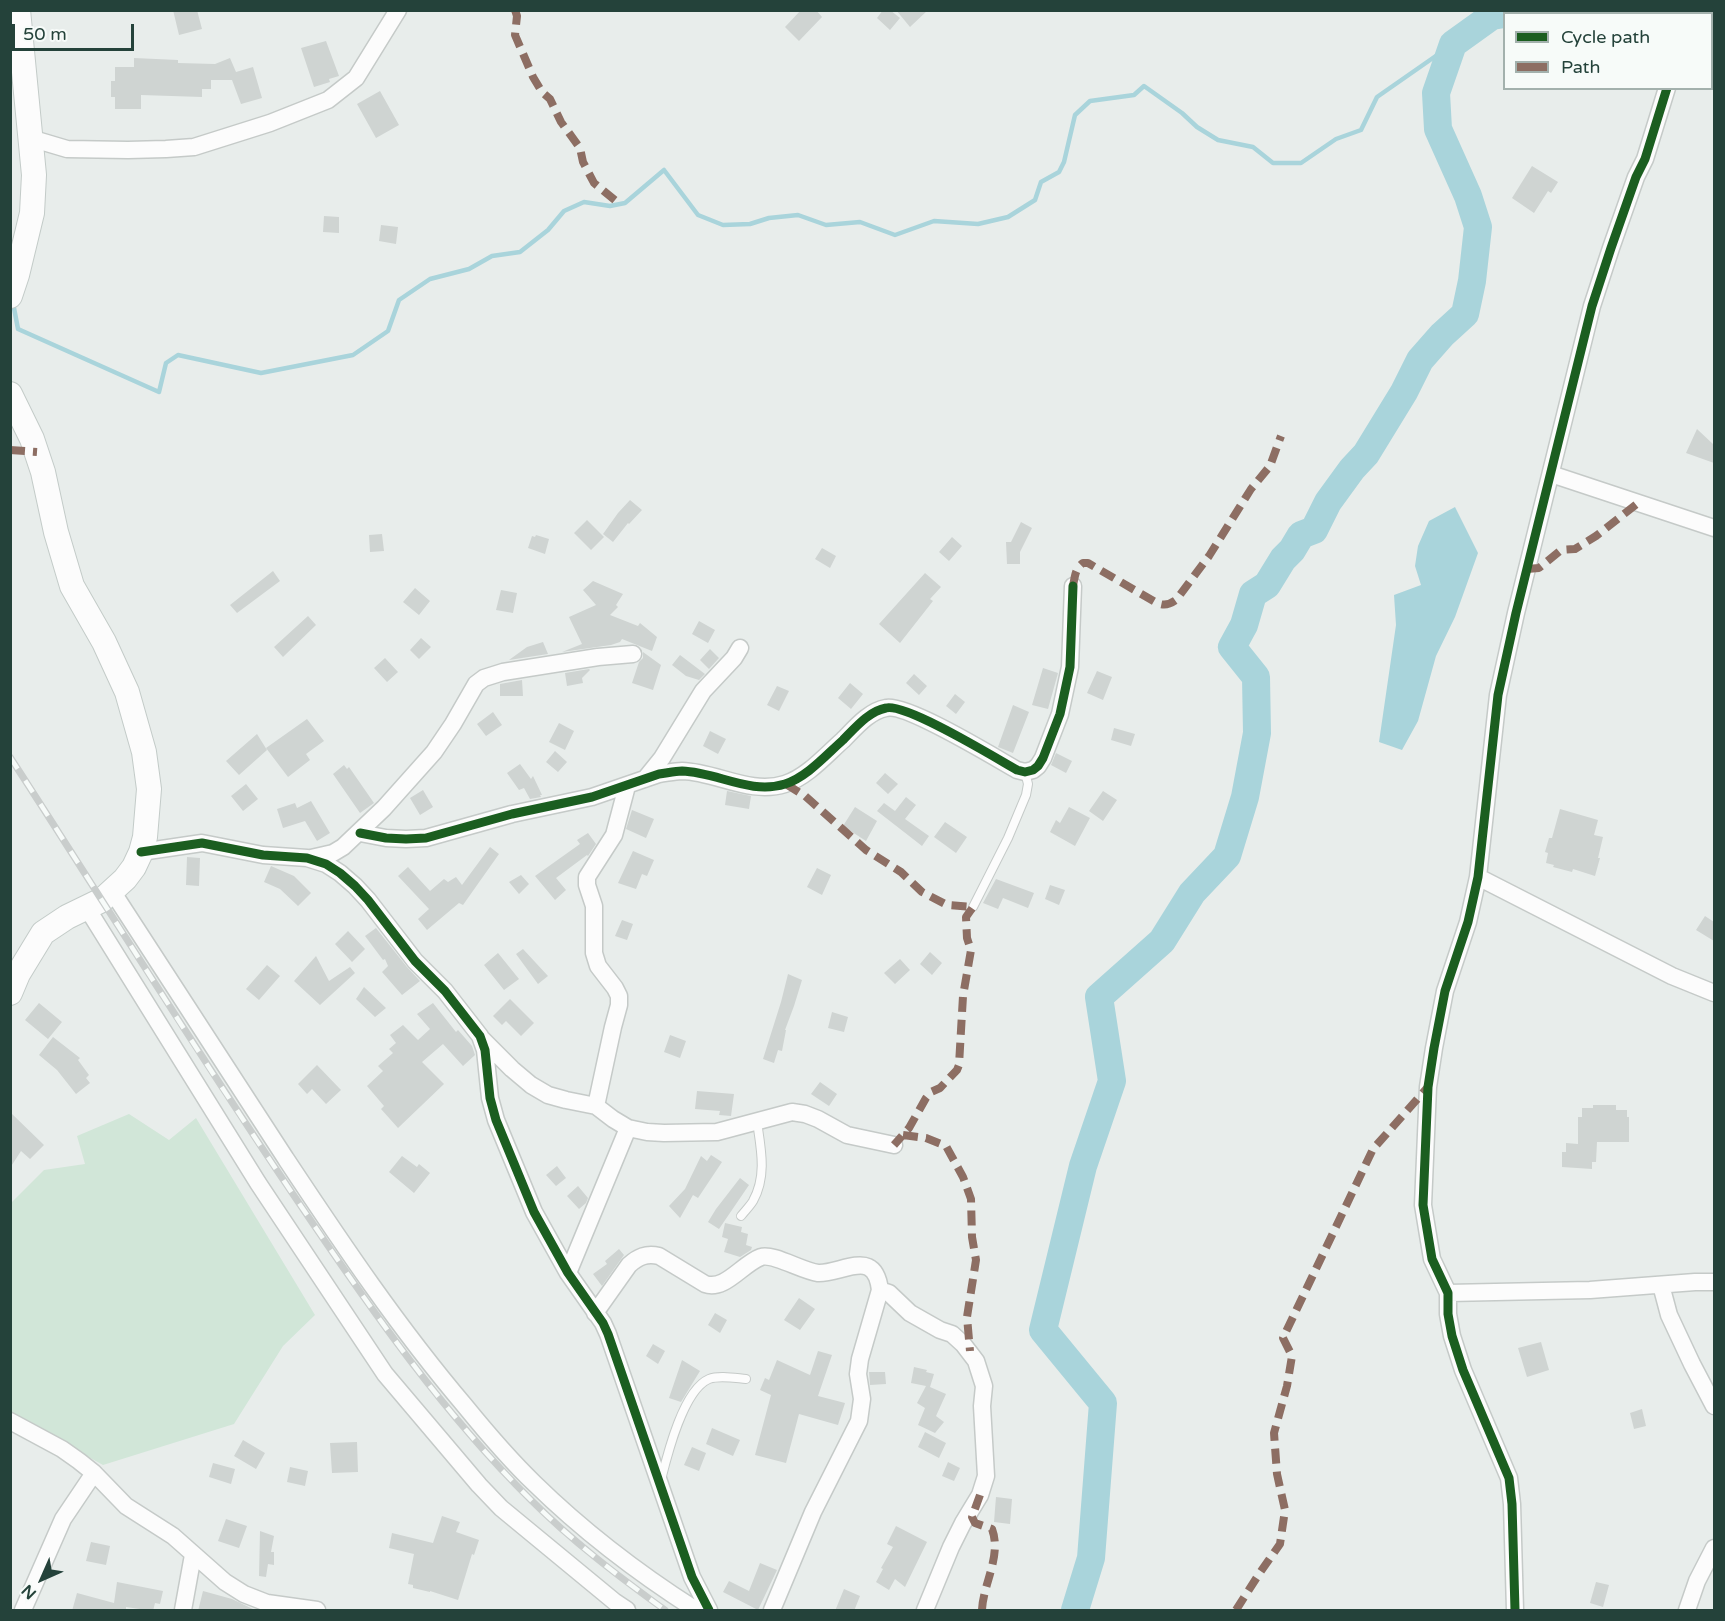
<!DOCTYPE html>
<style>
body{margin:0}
#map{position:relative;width:1725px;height:1621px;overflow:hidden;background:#e8edeb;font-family:"Varela Round",sans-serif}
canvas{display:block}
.frame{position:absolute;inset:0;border:12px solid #24423a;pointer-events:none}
.legend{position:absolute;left:1503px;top:12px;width:210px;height:78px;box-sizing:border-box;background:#f7fbf9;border:2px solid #a3b1ad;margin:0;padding:8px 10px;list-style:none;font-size:18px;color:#24423a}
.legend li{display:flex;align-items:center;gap:12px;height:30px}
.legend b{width:30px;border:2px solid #a3b1ad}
.north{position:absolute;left:12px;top:1549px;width:60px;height:60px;-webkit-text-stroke:4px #f7fbf9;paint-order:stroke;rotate:225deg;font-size:16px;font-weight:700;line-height:24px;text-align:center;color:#24423a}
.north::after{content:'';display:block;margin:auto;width:21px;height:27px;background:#24423a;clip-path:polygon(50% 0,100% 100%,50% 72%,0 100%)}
.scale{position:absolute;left:12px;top:24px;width:122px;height:27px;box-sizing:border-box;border:3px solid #24423a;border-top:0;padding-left:8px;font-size:18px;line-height:21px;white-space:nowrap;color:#24423a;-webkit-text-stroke:4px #f7fbf9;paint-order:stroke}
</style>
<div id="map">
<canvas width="1725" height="1621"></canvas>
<div class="frame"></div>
<ul class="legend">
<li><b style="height:8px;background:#1b5e20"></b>Cycle path</li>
<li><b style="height:8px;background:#8d6e63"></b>Path</li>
</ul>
<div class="north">N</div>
<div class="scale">50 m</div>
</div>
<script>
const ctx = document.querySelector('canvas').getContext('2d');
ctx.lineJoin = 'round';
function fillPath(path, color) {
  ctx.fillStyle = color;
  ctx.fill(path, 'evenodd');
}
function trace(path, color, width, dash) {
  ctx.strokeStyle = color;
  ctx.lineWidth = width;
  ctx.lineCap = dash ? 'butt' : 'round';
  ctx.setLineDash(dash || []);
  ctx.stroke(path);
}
fillPath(new Path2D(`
 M129,1114L169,1140L196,1118L315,1315L283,1346L234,1424L103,1465L11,1414V1203L44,1170L85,1164L77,1136Z`), '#d1e6d8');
fillPath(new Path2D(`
 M1455,507L1478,553L1455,617L1436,656L1418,721L1402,750L1379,742L1396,625L1394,595L1421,585L1415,566L1418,546L1429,521Z`), '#a9d4db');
trace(new Path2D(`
 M14,308L18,329L159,392L166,363L178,355L261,373L353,355L388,331L399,300L430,279L469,269L492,256L520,252L548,230L564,211L584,202L610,206L625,203L664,170L698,215L723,225L750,224L769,218L798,215L826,225L860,222L895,235L934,221L978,224L1008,217L1035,200L1041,182L1059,172L1064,162L1075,115L1090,101L1134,95L1144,86L1182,113L1197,127L1218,140L1253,147L1273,163H1301L1336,139L1361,130L1377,97L1453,44`), '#a9d4db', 4.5);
trace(new Path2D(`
 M1075,1610L1091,1558L1103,1403L1043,1330L1083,1166L1112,1081L1099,997L1162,941L1192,893L1227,856L1245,797L1257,733L1256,677L1232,647L1244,625L1253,594L1267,585L1283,559L1292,550L1301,535L1314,530L1328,502L1352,469L1366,454L1404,392L1420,360L1442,335L1465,314L1472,281L1478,227L1468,196L1438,129L1436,93L1453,44L1492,16L1504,14`), '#a9d4db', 28);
fillPath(new Path2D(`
 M173,10H197L202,29L179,35Z
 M801,10H816L822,17L799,41L785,27Z
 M883,10H890L900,18L890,30L877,18Z
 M896,10H928L910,27Z
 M326,41L339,76L329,79L330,82L314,87L301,48Z
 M134,58L178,60V63L215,64L230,58L236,72L253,67L262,98L241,104L232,80H211V89H202V97L141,95V109H115V97H111V81H115V67H134Z
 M380,91L399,125L376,138L357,104Z
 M1532,166L1558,182L1551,193L1548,191L1534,213L1512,198Z
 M324,216L339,217V233L323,232Z
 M381,225L398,227L396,244L379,241Z
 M1697,429L1714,445V463L1686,453Z
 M630,500L642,510L629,524L628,523L613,542L603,534L618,513Z
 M587,520L604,537L591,550L574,533Z
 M1021,522L1032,528L1020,552V564H1007L1006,542H1011Z
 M382,534L384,551L370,552L369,535Z
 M536,535L549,539L545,554L528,548L532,536L535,537Z
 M952,537L962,546L949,561L939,552Z
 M822,548L836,556L830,568L815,559Z
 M273,571L280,581L237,613L230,605Z
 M925,573L941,587L930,599L933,601L900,643L879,624Z
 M593,581L623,594L616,605L618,607L610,615L638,626L640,623L657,637L652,651L622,639L620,642L611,645L562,652L582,644L569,617L596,605L583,590Z
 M415,588L430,601L419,615L403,602Z
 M501,590L517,593L513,613L496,610Z
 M308,616L316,625L283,657L274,647Z
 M699,621L715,630L708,643L692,634Z
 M421,638L431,647L419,659L410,650Z
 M543,642L548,654L509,660L527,647Z
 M710,649L719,658L709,669L700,660Z
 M643,652L661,665L653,690L632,683L639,662L643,658Z
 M680,655L705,674L699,680L686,676L672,665Z
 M385,658L398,672L387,682L374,668Z
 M1043,668L1058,673L1048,709L1032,705Z
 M589,669L590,670L582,678L583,683L567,686L565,673Z
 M1097,671L1112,677L1103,700L1087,693Z
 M914,674L927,686L919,695L906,683Z
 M522,680L523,696H500V684Z
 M850,683L863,694L851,709L838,698Z
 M777,686L789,691L779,711L767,705Z
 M955,694L965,702L956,714L946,706Z
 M1013,705L1029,712L1013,753L998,747Z
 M493,712L502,725L486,736L477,724Z
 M307,719L324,741L306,754L310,760L288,777L266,748Z
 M559,723L574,731L565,750L549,742Z
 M1114,728L1135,734L1131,746L1111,740Z
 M710,731L726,739L718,754L703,746Z
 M257,734L267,750L239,775L226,761Z
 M555,751L567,762L558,772L546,762Z
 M1056,753L1072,761L1066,773L1051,765Z
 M520,764L531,779L533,776L542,795H540L541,797L530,799L524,788L519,790L507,773Z
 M344,765L347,769L349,767L374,803L360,813L333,774Z
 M885,773L898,784L888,794L876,783Z
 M246,784L258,799L243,811L231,796Z
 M423,790L433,807L420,815L410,798Z
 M727,791L751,796L749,809L725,805Z
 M1103,791L1117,800L1103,821L1089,811Z
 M906,797L916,805L905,819L929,836L922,846L877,811L884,803L895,811Z
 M311,801L330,833L317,841L305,821L283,828L277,809L295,803L297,808Z
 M855,807L877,821L866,841L843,826Z
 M1069,807L1090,818L1075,846L1050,832L1056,820L1060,823Z
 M1560,809L1598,820L1594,835L1603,837L1598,858H1600L1595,876L1573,869L1572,872L1553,867L1554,865L1546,863L1548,853L1545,852L1549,838H1552Z
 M632,810L654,819L646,838L626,829Z
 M945,822L967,837L956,853L934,837Z
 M588,833L596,844L588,856L587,855L556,878L566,890L555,900L535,876L580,844L577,840Z
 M490,847L499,854L463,905L459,903L427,930L418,919L429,909L398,876L408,867L430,891L444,879L448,882L456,877L462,885Z
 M633,851L654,860L647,876L642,874L636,889L618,883Z
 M187,857L200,858L199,886L186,885Z
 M271,866L294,876L311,893L298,906L280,889L264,882Z
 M817,868L831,875L822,895L807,887Z
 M521,875L529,884L519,894L509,882Z
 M996,879L1034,893L1028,908L1003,898L998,909L983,903Z
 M1050,885L1065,890L1059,905L1045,899Z
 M1705,916L1714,922V941L1696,930Z
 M622,920L633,924L627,940L615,936Z
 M376,928L407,967L420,981L402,995L382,972L388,966L385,959L383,960L365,936Z
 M348,931L365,949L352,962L335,944Z
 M523,949L548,976L538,984L516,954Z
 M930,952L942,963L932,975L920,964Z
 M498,953L519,979L504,990L484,965Z
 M316,956L329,981L350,967L355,973L320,1005L294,981Z
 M900,959L910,970L895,984L884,973Z
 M267,965L280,976L259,1000L246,989Z
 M788,974L802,980L794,1006L785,1030H786L782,1051L778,1050L774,1063L763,1059L781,1002Z
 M364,987L386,1008L375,1017L356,999Z
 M510,999L534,1023L521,1036L506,1021L502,1025L493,1016Z
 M39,1003L62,1022L48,1039L25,1020Z
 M433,1003L456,1032L458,1030L472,1046L475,1055L463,1066L443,1044L422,1062L444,1084L398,1128L381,1109L384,1106L367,1086L383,1071L378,1066L393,1053L389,1049L396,1043L390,1035L403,1025L418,1040L430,1029L417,1014Z
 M832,1012L848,1017L844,1032L828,1028Z
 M670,1035L686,1041L680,1058L664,1052Z
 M53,1037L80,1058L78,1060L89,1075L86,1078L90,1083L76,1094L57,1070L39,1055Z
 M317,1065L341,1090L326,1104L312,1089L307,1094L298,1084Z
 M820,1082L837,1094L829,1106L811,1094Z
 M697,1091L734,1094L731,1116L719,1115L720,1111L695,1109Z
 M1593,1105H1616V1110H1627V1117H1629V1142H1597L1596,1162H1592V1169L1562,1167V1152H1566V1143L1578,1144V1117H1582V1108H1593Z
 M10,1112L44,1145L30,1159L21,1151L10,1168Z
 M711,1155L722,1162L698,1198L693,1195L680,1218L669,1206L685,1189L701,1156L707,1161Z
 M402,1156L417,1167L419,1164L430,1173L414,1193L389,1172Z
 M557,1166L566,1178L556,1186L546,1175Z
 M740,1178L749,1185L719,1229L708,1222L716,1209Z
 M578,1186L588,1198L586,1203L579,1209L567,1196Z
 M725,1223L742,1227L741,1232L748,1234L746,1245L752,1247L751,1250L740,1257L724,1252L728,1239L722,1237Z
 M619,1249L624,1255L602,1286L593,1274L607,1264L605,1261Z
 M799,1298L815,1309L800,1330L784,1320Z
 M715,1313L727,1320L720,1333L708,1325Z
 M1541,1342L1549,1370L1527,1377L1518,1348Z
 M653,1344L665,1351L658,1364L646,1356Z
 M818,1351L832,1355L818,1396L845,1403L838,1425L799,1414L786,1463L755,1455L771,1395L760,1390L765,1378L769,1380L777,1360L810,1375Z
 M682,1360L700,1371L681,1402L669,1398Z
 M914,1367L927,1370L926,1372L934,1374L930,1387L946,1394L936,1416L944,1422L935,1433L918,1425L925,1408L917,1403L926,1386L911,1383Z
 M869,1372H885L886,1384L870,1385Z
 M1642,1409L1646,1426L1634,1429L1630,1413Z
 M712,1428L740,1440L733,1456L706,1444Z
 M925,1432L946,1443L939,1458L918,1447Z
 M243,1440L265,1453L256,1469L234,1456Z
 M357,1442L358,1472L332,1473L330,1443Z
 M692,1447L706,1453L699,1471L684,1465Z
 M948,1462L960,1468L954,1481L942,1476Z
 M213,1463L235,1469L231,1484L209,1477Z
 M290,1467L308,1471L305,1486L287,1482Z
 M996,1497L1012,1499L1010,1524L994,1522Z
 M442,1516L460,1522L456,1532L479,1540L474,1555L472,1554L458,1600L430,1591V1592L413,1588V1585L408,1584L414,1554L389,1548L392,1533L433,1543Z
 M226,1519L247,1526L239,1548L218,1541Z
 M896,1526L927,1542L905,1587L895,1579L889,1590L876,1582L883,1569L881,1568L893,1547L887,1544Z
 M260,1531L274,1536L271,1552H274V1565L268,1564L266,1577L259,1576Z
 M91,1542L110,1546L106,1565L86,1561Z
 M760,1563L777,1570L758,1610L723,1592L729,1581L749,1591Z
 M117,1582L163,1591L160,1604L155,1603L153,1611L126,1607V1611H72L77,1593L114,1603Z
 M1596,1582L1609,1585L1603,1607L1590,1603Z
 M844,1589L860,1596L854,1611H835Z
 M203,1591L232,1599L257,1611H198Z`), '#cfd4d2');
const lane = new Path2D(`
 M973,907L1008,838L1026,795L1028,784L1025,772
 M741,1216C745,1211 750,1206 753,1201C767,1176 761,1149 757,1122
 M661,1480C667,1456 683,1390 709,1379C719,1375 735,1378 746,1379`);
const street = new Path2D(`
 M30,138L67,149L128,150L166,149L194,147L270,123L328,100L356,78L398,10
 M1551,474L1714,528
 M645,779L662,758L703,691L734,658L740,648
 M360,833L386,838L406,839L426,838L512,814L592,797L659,774C667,773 675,771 682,771C717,772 750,795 785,784C807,777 826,755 843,740C855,728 869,711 886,708C906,703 994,757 1017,770L1025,772L1033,770L1038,766L1043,758L1060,714L1070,667L1073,586
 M141,852L202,843L263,855L307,858L326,864L340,873L355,886L368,900L415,961L445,991L480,1036L485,1050L490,1098L496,1120L534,1212L568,1273L603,1323L608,1334L692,1577L709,1610
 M311,858L333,853L343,847L384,808L434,752L453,724L476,684L484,678L503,672L598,657L633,654
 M1478,877L1672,976L1714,993
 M112,891C170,981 228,1070 286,1159C343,1245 398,1327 465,1406C487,1433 509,1459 534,1483C583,1531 638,1573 696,1610
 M87,908L258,1183L385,1374L479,1485L501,1508L615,1602L627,1610
 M482,1039L512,1069L531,1085L548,1095L566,1100L596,1106L613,1119L628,1128L647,1132L664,1133L717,1132L792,1112L805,1114L818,1119L847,1135L894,1145
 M596,1106L613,1027L619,1005V996L615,988L598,966L594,953V906L587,885V877L614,835L627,786
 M568,1273L628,1128
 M1661,1285L1669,1315L1692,1364L1714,1406
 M880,1290L889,1293L910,1313L940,1330L952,1334L963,1344L976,1361L984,1386L982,1406L986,1476L980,1495L963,1523L951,1547L925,1610
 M1448,1293L1590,1290L1695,1282H1714
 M595,1313L629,1265C638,1257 646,1253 659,1256L705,1284C725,1291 742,1264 761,1257C773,1253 802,1271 818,1273C833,1274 856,1261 868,1267C877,1271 879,1282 880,1290L860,1359L858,1374L862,1399L859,1421L813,1512L772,1610
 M10,1421L62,1449L79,1461L94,1473L126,1506L173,1536L225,1582L244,1594L267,1603L317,1610
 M23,1610L63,1519L94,1473
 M183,1610L193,1555
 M1515,1610L1512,1504L1509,1478L1463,1370L1452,1336L1448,1314V1293L1432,1259L1423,1205L1428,1087L1434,1048L1445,991L1468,922L1478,877L1498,695L1516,613L1592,306L1611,248L1636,177L1645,159L1667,88
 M1687,1610L1697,1581L1714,1548`);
const secondary = new Path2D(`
 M1707,10L1711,14
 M10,296L17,275L32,213L34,175L18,10
 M10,394L32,439L43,472L56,532L72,586L104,642L127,692L144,752L149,789L145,837L141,852L134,867L125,879L102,900L67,917L43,933L18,974L10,993`);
trace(lane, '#c5cac8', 10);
trace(street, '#c5cac8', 19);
trace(secondary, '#c3cbc8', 26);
trace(lane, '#fcfcfc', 8);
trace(street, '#fcfcfc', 16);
trace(secondary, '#fcfcfc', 24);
const rail = new Path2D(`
 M10,757C108,908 202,1061 303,1209C372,1311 443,1413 531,1500C572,1541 618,1576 665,1610`);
trace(rail, '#c9cdcc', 7);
trace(rail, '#f7fbf9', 4.5, [14]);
trace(new Path2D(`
 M515,10L517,16L515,35L533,77L542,92L550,99L561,122L580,148L583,162L594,183L616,201
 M10,450L37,452
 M1527,569L1539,568L1561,550L1575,549L1596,536L1638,503
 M1073,586C1075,576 1075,569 1083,563H1088L1157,603C1165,606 1169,605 1176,600L1209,556L1251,489L1270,466L1281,436
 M786,784L805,796L866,850L901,872L922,892L947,905L973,907L966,917L967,938L971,950L963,996L959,1065L957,1070L940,1088L931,1092L926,1098L909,1128L894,1145
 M903,1135L926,1138L946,1146L963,1177L971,1199L972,1237L976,1260L967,1317L970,1351
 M980,1495L972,1517L975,1523L992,1529C1002,1556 983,1584 982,1610
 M1236,1610L1259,1574L1280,1544L1285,1510L1277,1474L1274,1433L1287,1386L1292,1356L1283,1338L1373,1149L1428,1087`), '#8d6e63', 8, [15, 8]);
trace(new Path2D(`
 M360,833L386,838L406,839L426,838L512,814L592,797L659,774C667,773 675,771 682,771C717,772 750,795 785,784C807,777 826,755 843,740C855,728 869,711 886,708C906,703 994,757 1017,770L1025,772L1033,770L1038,766L1043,758L1060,714L1070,667L1073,586
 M141,852L202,843L263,855L307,858L326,864L340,873L355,886L368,900L415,961L445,991L480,1036L485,1050L490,1098L496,1120L534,1212L568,1273L603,1323L608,1334L692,1577L709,1610
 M1515,1610L1512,1504L1509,1478L1463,1370L1452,1336L1448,1314V1293L1432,1259L1423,1205L1428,1087L1434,1048L1445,991L1468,922L1478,877L1498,695L1516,613L1592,306L1611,248L1636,177L1645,159L1667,88`), '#1b5e20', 9);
</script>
